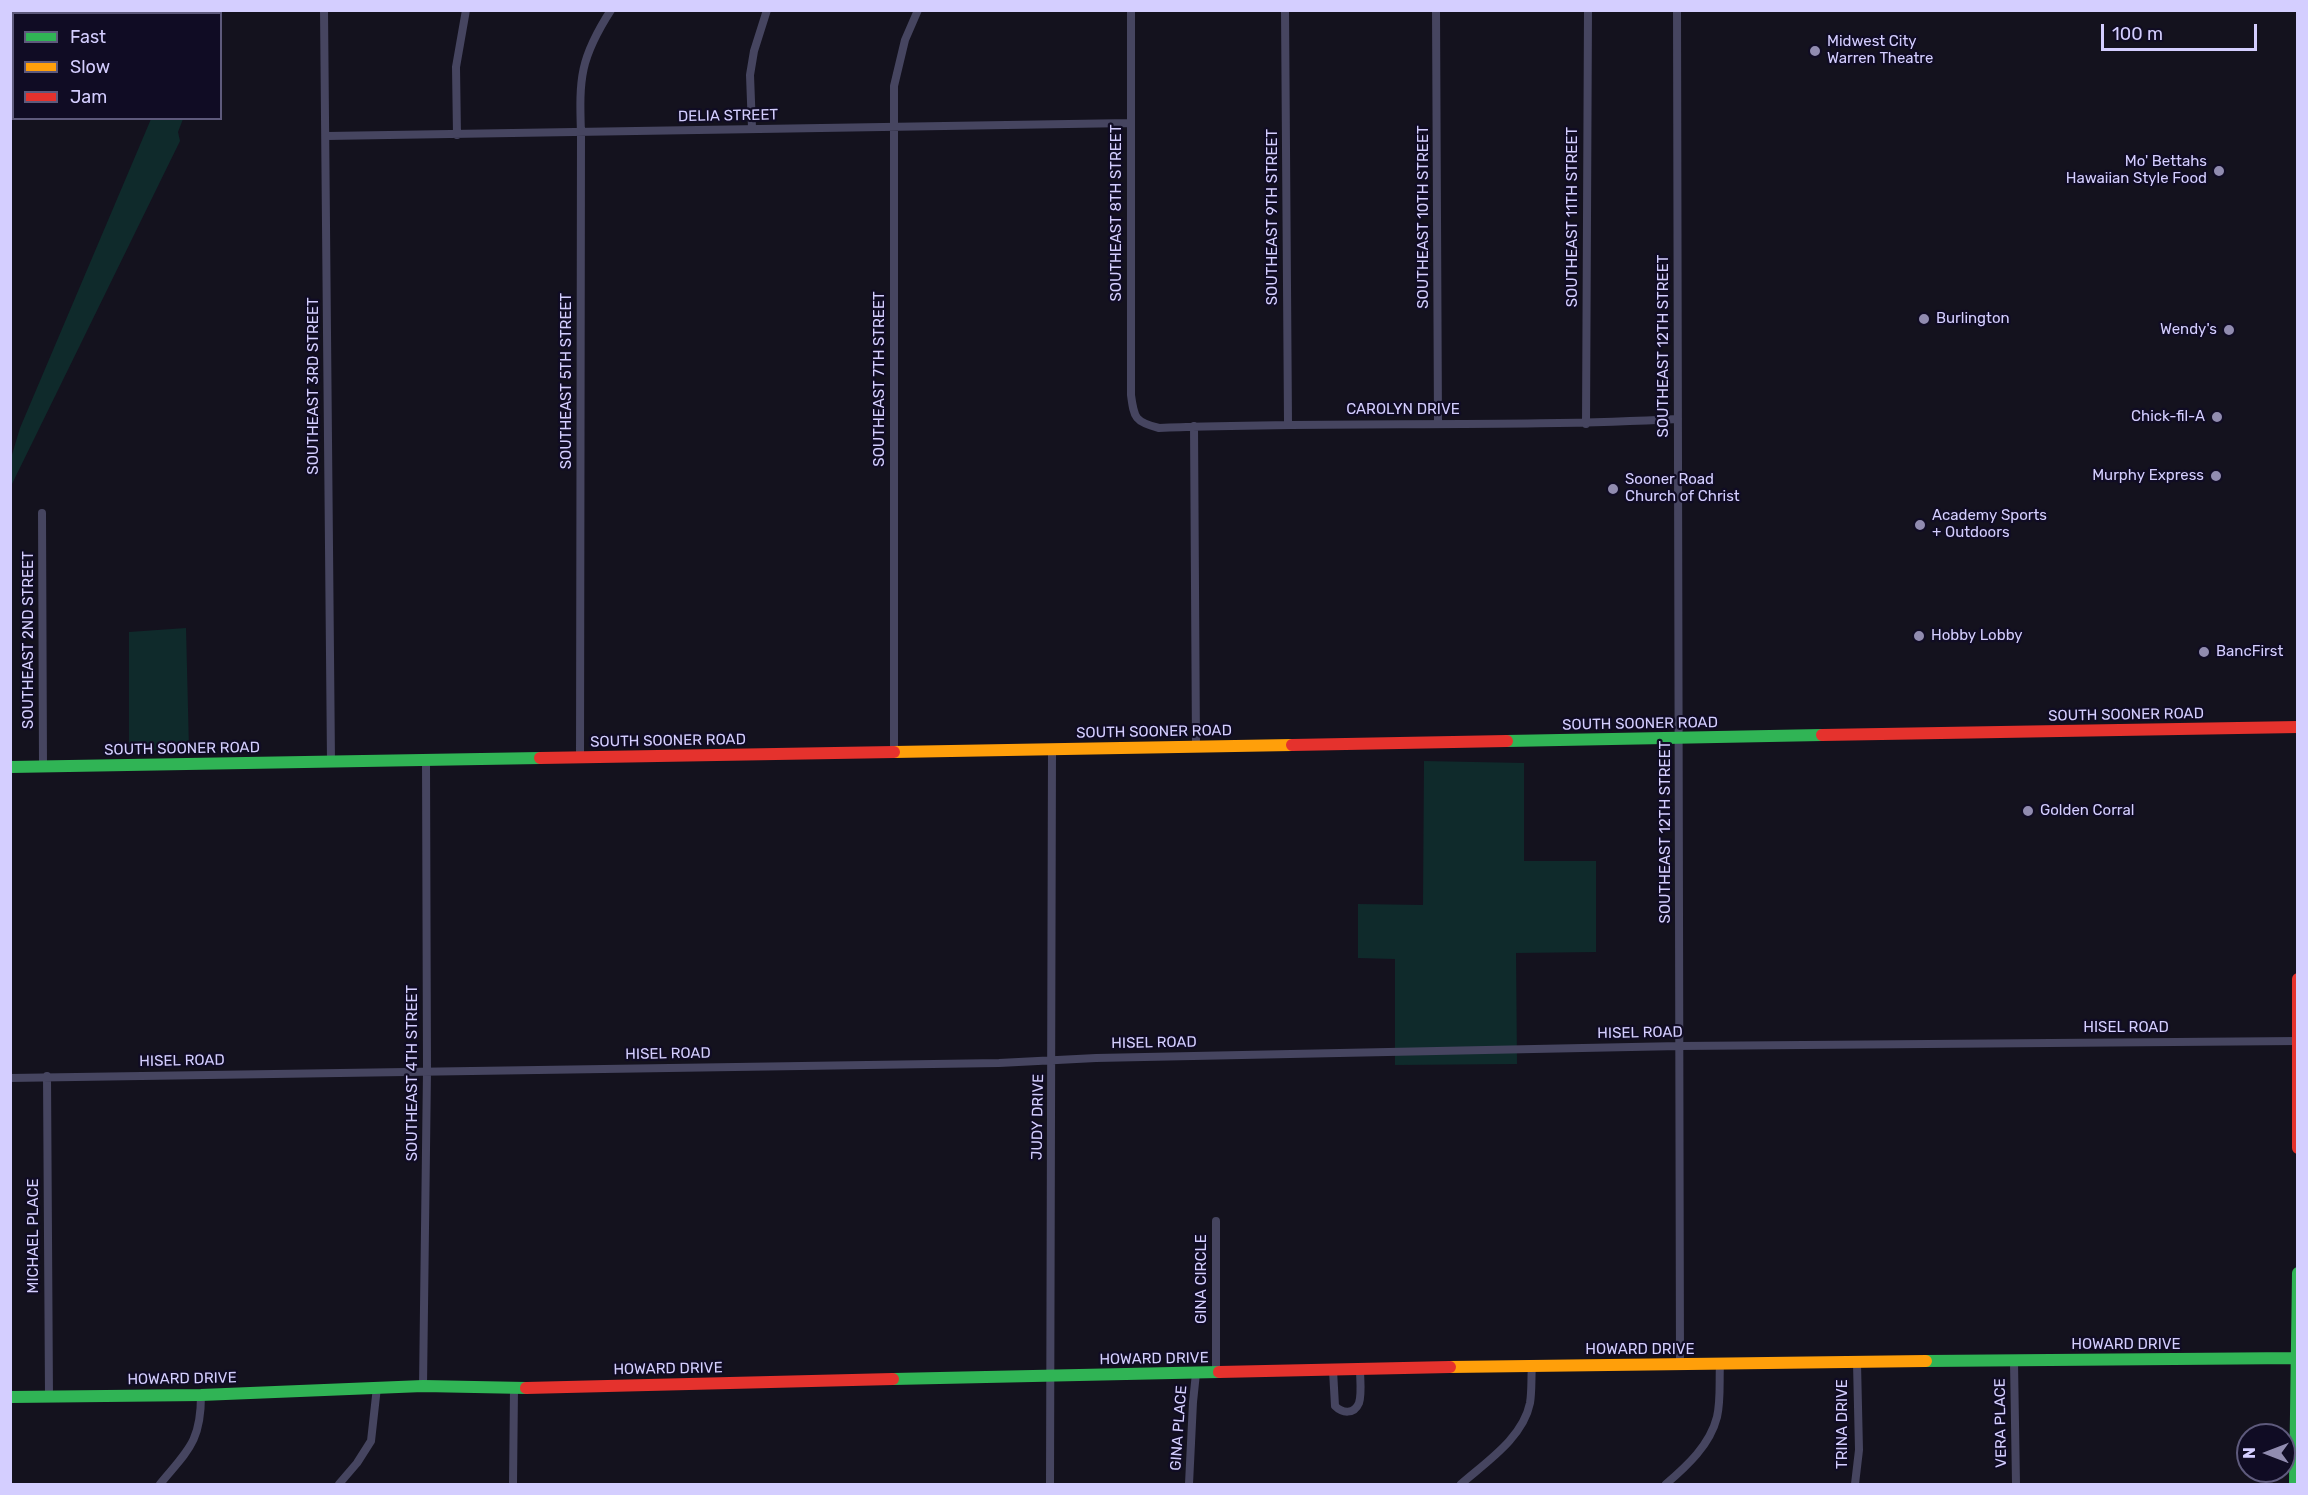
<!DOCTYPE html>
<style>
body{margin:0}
#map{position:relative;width:2308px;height:1495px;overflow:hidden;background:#14121e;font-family:Rubik,sans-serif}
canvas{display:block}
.frame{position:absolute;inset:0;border:12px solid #d4ceff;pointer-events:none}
.legend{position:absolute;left:12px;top:12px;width:210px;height:108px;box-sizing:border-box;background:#100c24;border:2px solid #5e5a7c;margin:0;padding:8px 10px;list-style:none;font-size:18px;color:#d4ceff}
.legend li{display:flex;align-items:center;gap:12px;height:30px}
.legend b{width:30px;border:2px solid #5e5a7c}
.north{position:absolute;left:2236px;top:1423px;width:60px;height:60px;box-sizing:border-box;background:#100c24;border:2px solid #5e5a7c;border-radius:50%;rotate:270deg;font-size:16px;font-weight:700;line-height:24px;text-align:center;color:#d4ceff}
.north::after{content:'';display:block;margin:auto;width:21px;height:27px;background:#918cb0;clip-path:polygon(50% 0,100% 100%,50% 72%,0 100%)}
.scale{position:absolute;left:2101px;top:24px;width:156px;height:27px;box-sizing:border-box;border:3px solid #d4ceff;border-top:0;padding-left:8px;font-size:18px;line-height:21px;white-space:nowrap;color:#d4ceff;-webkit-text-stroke:4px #100c24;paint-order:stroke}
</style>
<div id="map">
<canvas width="2308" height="1495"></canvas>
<div class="frame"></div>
<ul class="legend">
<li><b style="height:8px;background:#30b455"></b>Fast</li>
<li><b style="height:8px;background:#ff9f0a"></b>Slow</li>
<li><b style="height:8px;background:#e5322d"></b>Jam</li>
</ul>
<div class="north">N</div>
<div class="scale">100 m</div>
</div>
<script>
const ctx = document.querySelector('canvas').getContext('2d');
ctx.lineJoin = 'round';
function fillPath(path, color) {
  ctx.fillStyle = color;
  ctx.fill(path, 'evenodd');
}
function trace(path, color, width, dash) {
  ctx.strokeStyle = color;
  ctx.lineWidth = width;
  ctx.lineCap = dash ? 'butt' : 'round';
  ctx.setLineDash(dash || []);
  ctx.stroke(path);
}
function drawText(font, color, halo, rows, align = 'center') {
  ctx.font = font + ' Rubik,sans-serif';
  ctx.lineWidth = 4.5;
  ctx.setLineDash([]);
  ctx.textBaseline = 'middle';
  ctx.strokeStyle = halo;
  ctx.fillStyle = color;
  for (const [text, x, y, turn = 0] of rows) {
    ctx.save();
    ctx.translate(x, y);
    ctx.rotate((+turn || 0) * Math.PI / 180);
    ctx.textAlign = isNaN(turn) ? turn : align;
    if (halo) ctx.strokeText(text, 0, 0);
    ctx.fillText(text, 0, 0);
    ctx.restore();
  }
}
fillPath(new Path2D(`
 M151,119H183L178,132L180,141L11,486V458L20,428Z
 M186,628L189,749L129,752V632Z
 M1424,761L1524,763V861H1596V952L1516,953L1517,1064L1395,1065V959L1358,958V904L1423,905Z`), '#0f2a2b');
trace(new Path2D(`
 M324,10L331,762
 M1131,10V395C1134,418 1135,422 1159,428C1332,421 1505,428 1678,419
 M1285,10L1288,423
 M1436,10L1438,424
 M1677,10L1680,1365
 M752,128L750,75L754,51L767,10
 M457,135L456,67L466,10
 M327,136L1130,123
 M1586,424L1588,10
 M1194,426L1196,747
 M42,513L43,767
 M894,752V86L905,40L918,10
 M580,758L581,133C579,78 580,58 611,10
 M47,1076L49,1397
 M10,1078L999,1063L1096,1058L1680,1046L2298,1041
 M2014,1362L2016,1484
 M1333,1370L1335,1406C1342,1413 1354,1415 1359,1403C1362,1394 1360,1379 1360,1369
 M1216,1372V1221
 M423,1386L427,1071L426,760
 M160,1484C188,1450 201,1442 201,1395
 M339,1484L357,1463L371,1441L377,1387
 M513,1484L514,1388
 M1050,1484L1052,749
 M1189,1484L1193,1402L1196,1373
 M1461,1484C1486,1462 1523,1438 1530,1403C1532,1391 1531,1378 1532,1365
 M1666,1484C1687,1466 1710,1445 1717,1417C1721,1400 1719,1381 1720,1364
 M1855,1484L1859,1450L1857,1363`), '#464560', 8);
trace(new Path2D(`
 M1507,741L1822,735
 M10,767L540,758
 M1926,1361L2298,1358
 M893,1379L1219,1372
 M10,1397L201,1395L423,1386L526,1388
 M2295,1484L2298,1273`), '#30b455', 12);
trace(new Path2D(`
 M894,752L1292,745
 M1450,1367L1926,1361`), '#ff9f0a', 12);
trace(new Path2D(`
 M1822,735L2298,727
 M1292,745L1507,741
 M540,758L894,752
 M2298,979V1148
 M1219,1372L1450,1367
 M526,1388L893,1379`), '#e5322d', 12);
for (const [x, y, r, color] of [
 [1815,51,6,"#918cb0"],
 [2219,171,6,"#918cb0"],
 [1924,319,6,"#918cb0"],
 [2229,330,6,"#918cb0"],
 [2217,417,6,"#918cb0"],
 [2216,476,6,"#918cb0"],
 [1613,489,6,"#918cb0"],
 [1920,525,6,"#918cb0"],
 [1919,636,6,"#918cb0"],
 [2204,652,6,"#918cb0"],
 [2028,811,6,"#918cb0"]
]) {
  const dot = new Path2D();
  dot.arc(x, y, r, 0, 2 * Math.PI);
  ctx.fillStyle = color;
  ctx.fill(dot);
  trace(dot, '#100c24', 2);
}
drawText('15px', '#d4ceff', '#100c24', [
 ["Midwest City",1827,42],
 ["Warren Theatre",1827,59],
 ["Mo' Bettahs",2207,162,"right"],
 ["Hawaiian Style Food",2207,179,"right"],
 ["Burlington",1936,319],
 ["Wendy's",2217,330,"right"],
 ["Chick-fil-A",2205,417,"right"],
 ["Murphy Express",2204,476,"right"],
 ["Sooner Road",1625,480],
 ["Church of Christ",1625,497],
 ["Academy Sports",1932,516],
 ["+ Outdoors",1932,533],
 ["Hobby Lobby",1931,636],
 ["BancFirst",2216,652],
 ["Golden Corral",2040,811]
], 'left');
drawText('15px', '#d4ceff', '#100c24', [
 ["DELIA STREET",728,116,-1],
 ["SOUTHEAST 8TH STREET",1117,213,-90],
 ["SOUTHEAST 9TH STREET",1273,217,-90],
 ["SOUTHEAST 10TH STREET",1424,217,-90],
 ["SOUTHEAST 11TH STREET",1573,217,-90],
 ["SOUTHEAST 12TH STREET",1664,346,-90],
 ["SOUTHEAST 7TH STREET",880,379,-90],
 ["SOUTHEAST 5TH STREET",567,381,-90],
 ["SOUTHEAST 3RD STREET",314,386,-90],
 ["CAROLYN DRIVE",1403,410],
 ["SOUTHEAST 2ND STREET",29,640,-90],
 ["SOUTH SOONER ROAD",2126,715,-1],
 ["SOUTH SOONER ROAD",1640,724,-1],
 ["SOUTH SOONER ROAD",1154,732,-1],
 ["SOUTH SOONER ROAD",668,741,-1],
 ["SOUTH SOONER ROAD",182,749,-1],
 ["SOUTHEAST 12TH STREET",1666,832,-90],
 ["HISEL ROAD",2126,1028],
 ["HISEL ROAD",1640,1033,-1],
 ["HISEL ROAD",1154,1043,-1],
 ["HISEL ROAD",668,1054,-1],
 ["HISEL ROAD",182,1061,-1],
 ["SOUTHEAST 4TH STREET",413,1073,-90],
 ["JUDY DRIVE",1038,1117,-89],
 ["MICHAEL PLACE",34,1236,-90],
 ["GINA CIRCLE",1202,1279,-90],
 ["HOWARD DRIVE",2126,1345],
 ["HOWARD DRIVE",1640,1350],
 ["HOWARD DRIVE",1154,1359,-1],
 ["HOWARD DRIVE",668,1369,-1],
 ["HOWARD DRIVE",182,1379,-1],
 ["VERA PLACE",2001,1423,-91],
 ["TRINA DRIVE",1843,1424,-90],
 ["GINA PLACE",1179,1428,-86]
]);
</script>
